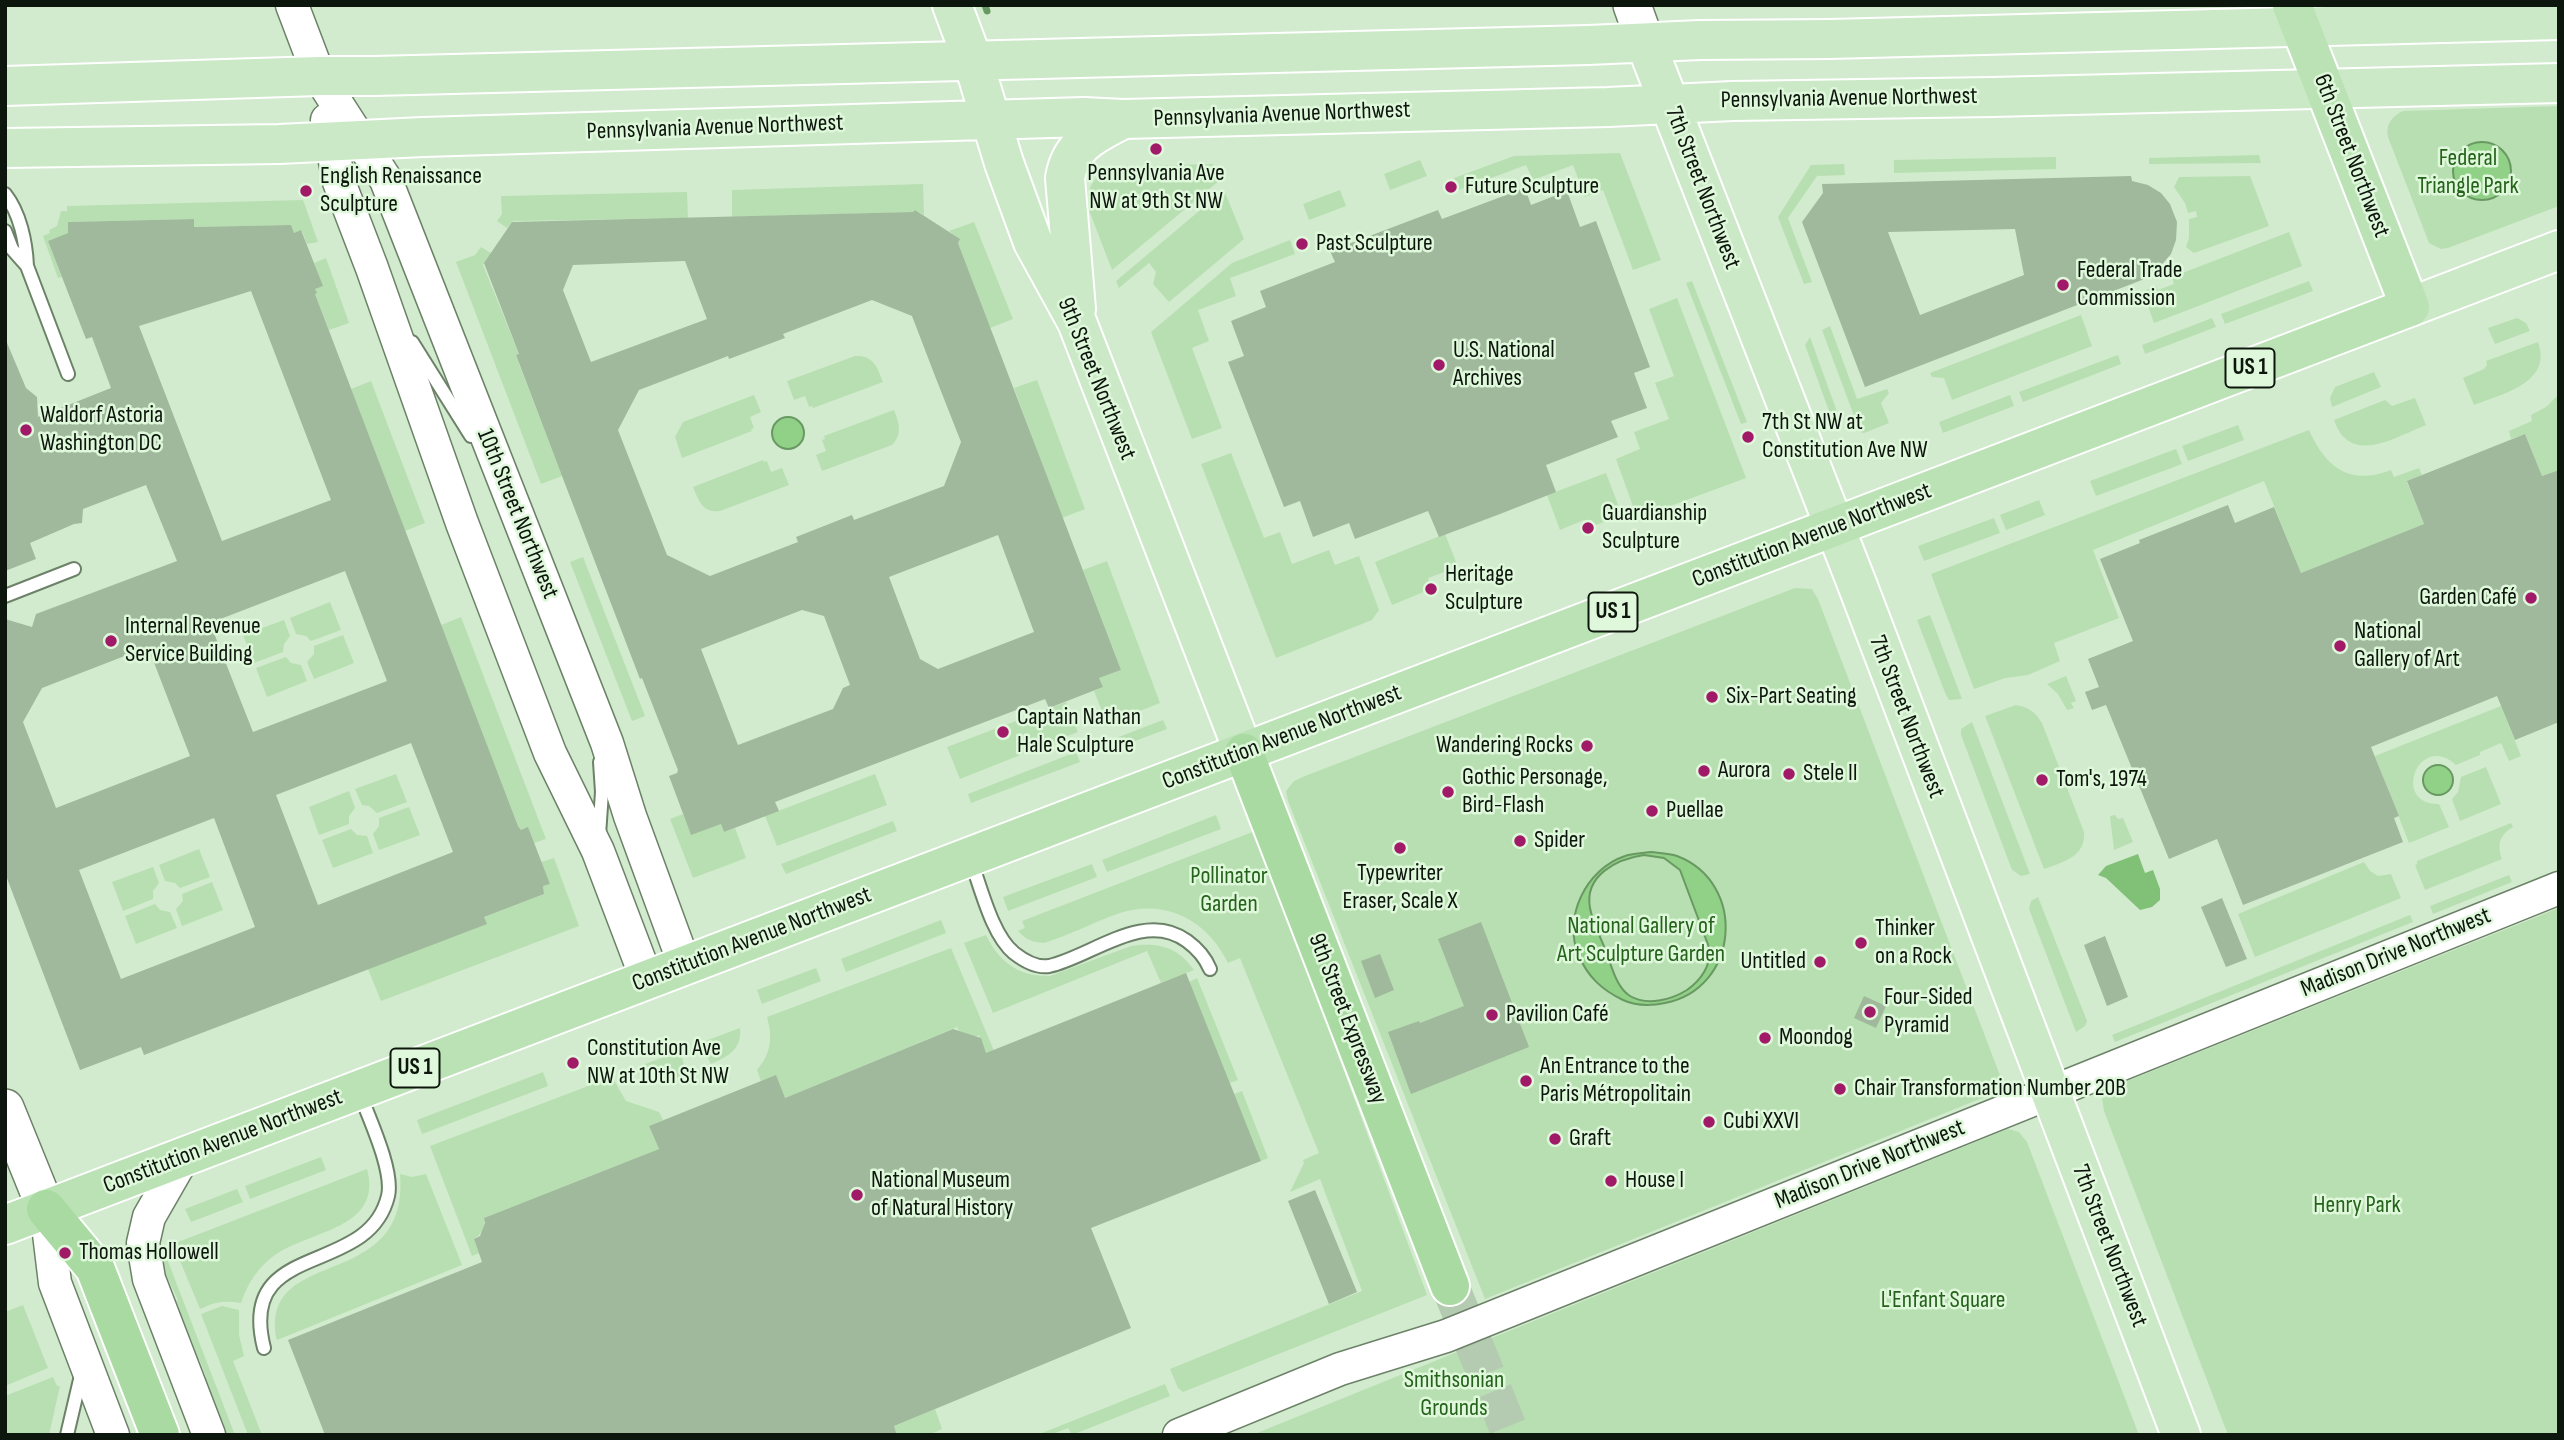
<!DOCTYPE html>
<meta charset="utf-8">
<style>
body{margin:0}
#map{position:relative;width:2564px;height:1440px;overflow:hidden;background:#d2ebce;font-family:"Sofia Sans Condensed",sans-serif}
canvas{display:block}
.frame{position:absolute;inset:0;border:7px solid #0d160c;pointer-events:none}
</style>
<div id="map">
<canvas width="2564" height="1440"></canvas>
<div class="frame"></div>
</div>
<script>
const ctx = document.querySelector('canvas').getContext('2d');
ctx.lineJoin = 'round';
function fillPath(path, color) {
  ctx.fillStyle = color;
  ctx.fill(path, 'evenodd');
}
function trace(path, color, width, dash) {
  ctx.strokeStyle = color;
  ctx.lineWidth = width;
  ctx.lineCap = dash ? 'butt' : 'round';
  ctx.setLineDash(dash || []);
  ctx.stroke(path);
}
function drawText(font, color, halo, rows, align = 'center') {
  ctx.font = font + ' "Sofia Sans Condensed",sans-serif';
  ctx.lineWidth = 5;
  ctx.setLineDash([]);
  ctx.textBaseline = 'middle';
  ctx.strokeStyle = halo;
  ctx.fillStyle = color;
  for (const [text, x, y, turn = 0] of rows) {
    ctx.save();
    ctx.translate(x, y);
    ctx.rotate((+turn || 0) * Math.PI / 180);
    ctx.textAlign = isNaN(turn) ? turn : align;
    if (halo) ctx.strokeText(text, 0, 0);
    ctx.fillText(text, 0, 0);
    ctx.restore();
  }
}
fillPath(new Path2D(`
 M2559,106V206L2448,248L2441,249L2429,243L2388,137C2385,125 2392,116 2403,111Z
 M1620,153L1661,260L1633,270L1603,190L1585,197L1573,165L1533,180L1526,165L1459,190L1454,178L1514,156Z
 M2259,155L2261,163L2149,164V158Z
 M2056,157V169L1894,173V160Z
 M1420,160L1427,176L1390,190L1384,174Z
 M1213,164L1220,180L1112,270L1087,205C1087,186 1096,173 1115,167Z
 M1844,164L1845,175L1817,176L1788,218L1812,282L1804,284L1778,217L1811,165Z
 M2250,176L2269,226L2194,253L2186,247L2189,238V219L2197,217L2196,211L2188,213L2185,203L2174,187L2179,177Z
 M923,184L924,215L915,210L913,212L732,217V190Z
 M1224,190L1244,239L1169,302L1153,284L1156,272L1149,263L1119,288L1116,281Z
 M1340,190L1346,206L1309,220L1303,204Z
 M687,192L688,218L513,221L507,228L497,221L502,214L501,196Z
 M303,200L318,242L307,244L302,231L294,233L289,225L194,227L193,219L68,222V233L48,241L62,277L58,278L43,236L50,233L49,230L57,226L61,211H67V206Z
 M974,222L1013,319L990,328L958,243L959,239L949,231Z
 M2289,232L2302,266L2154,323L2147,303L2141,299L2136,301L2133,295L2156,286L2158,290L2174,284L2172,277Z
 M1290,240L1295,254L1230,278L1236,296L1198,310L1209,341L1192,348L1222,428L1192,439L1151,332L1232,263Z
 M481,247L491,253L483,265L519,354L516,356L562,476L541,484L456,262L475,255Z
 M326,258L349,323L329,330L315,294V289L322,286L314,263Z
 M1692,281L1747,422L1741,424L1686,283Z
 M2309,281L2313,291L2225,324L2221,314Z
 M1677,298L1746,478L1646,515L1643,512H1635L1616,459L1640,449L1634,432L1669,419L1655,383L1674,376L1649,309Z
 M2081,315L2092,346L1952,400L1944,378L1932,377L1930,373Z
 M2212,318L2216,327L2145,354L2142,345Z
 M2517,318L2526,323L2530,331L2495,344L2488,328Z
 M1830,326L1857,399L1887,389L1889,393L1881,403L1889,423L1864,433L1860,432L1822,330Z
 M1810,337L1840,420L1833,422L1805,345Z
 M2538,342C2553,383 2502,394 2474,405L2463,378L2484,369L2487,365L2486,361Z
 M2118,355L2121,364L2023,402L2019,392Z
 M855,356C873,355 877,366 883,382L813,408L812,406L809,407L805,396L794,400L787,381Z
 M2374,372L2381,387L2332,407L2330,398L2335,387Z
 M1037,380L1085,509L1062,518L1014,388Z
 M371,381L425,523L405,531L351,389Z
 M2559,394V470L2542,476L2525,434L2511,439L2509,431L2532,421L2531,415L2546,407Z
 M754,395L761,412L750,417L754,428L751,429L752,431L682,458L675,437L683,422Z
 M2010,395L2014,406L1943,433L1939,422Z
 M2415,398L2426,425C2395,437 2350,467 2334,420L2385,400L2392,406Z
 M894,410C899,423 903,434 892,445L822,471L816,455L826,451L822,440L825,439L824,436Z
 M2238,425L2244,440L2188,461L2182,446Z
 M2309,430C2326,468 2350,486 2391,470L2394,477L2419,468L2422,475L2407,482L2424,524L2301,573L2264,481L2093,550L2119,618L2054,643L2060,661L2028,675L2005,678L1974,689L1931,574Z
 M2176,449L2182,464L2096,496L2090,481Z
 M1231,453L1264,538L1280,532L1292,564L1329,550L1335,565L1359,556L1379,610L1372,620L1276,658L1201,464Z
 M763,460L764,462L767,461L771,472L782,468L789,485L720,511C702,513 699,501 693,487Z
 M1606,473L1622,515L1588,528L1584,520L1560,530L1547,495Z
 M2039,500L2045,515L2006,530L2000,515Z
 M1994,518L2000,533L1924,561L1918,546Z
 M1445,534L1458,567L1428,578L1431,589L1392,605L1375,562Z
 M583,557L645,716L632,721L570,562Z
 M1107,561L1160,703L1107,724L1094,691L1103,687L1099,678L1121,670L1083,570Z
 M1795,588L1812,589L1818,599L2001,1078L1998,1090L1992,1094L1485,1299L1288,801L1286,791L1294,781L1305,776Z
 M330,602L341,630L311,641L306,636L296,634L290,618Z
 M1930,615L1962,699L1949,700L1946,695L1917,620Z
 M461,617L546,839L534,843L528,828L521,830L518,826L441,625Z
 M284,620L290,636L284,644L283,652L254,663L243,635Z
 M343,635L354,663L314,679L307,662L314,654V646Z
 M286,657L291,663L301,665L307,681L267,697L256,668Z
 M2066,676L2076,701L2071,703L2074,708L2067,710L2058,694L2047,684Z
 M1066,702L1078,732L960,779L947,747Z
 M2016,705C2029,707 2035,712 2042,723L2084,832C2086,857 2063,862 2044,869L1985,716Z
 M2501,706L2521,756L2509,761L2501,743L2480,752V755L2456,765C2418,731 2391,805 2439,804L2449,827L2409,843L2375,756Z
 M1163,720L1167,729L1106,752L1103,743Z
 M1972,722L2030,874L2021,876L2012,870L1961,735V729Z
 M1076,752L1080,762L971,803L968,794Z
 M2486,767L2501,804L2460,821L2452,799L2458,792L2461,777Z
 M396,774L407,802L377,813L369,806L362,805L355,789Z
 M875,774L887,805L777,846L765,816Z
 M349,791L355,808L349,816V824L319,835L309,807Z
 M409,807L420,835L379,850L373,834L379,826V818Z
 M683,814L691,834L721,824L724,832L735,828L746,858L693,878L670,819Z
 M1216,815L1221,829L1107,872L1102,860Z
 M2115,815L2118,819L2123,818L2133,842L2114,850L2110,816Z
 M893,821L897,831L786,874L781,864Z
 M2511,823L2513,827C2499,835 2497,845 2502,859L2425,890L2415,865L2417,864V861Z
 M351,829L357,835L367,836L373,853L333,868L322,840Z
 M1255,831L1427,1295L1183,1392L1178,1388L1170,1369L1362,1291L1320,1179L1290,1192L1304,1163L1303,1160L1319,1153L1240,958L1228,963C1208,921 1166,898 1120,913C1094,922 1070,935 1044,943C1032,942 1026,940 1018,931L1025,928L1022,921Z
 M199,849L210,877L180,888L175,883L165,881L159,865Z
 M554,858L579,926L381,1001L368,969L484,917L544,894L543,886L550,884L541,862Z
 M2364,862L2370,871L2378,876L2391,874L2401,898L2255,957L2238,914Z
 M1092,864L1097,877L1008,911L1003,897Z
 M153,867L159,883L153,891V899L123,911L112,882Z
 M2509,875L2512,882L2433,914L2430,906Z
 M212,882L223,910L182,926L176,909L183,901L182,894Z
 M2038,897L2087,1021L2085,1026L2076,1032L2029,909L2031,901Z
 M155,904L160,910L170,912L177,928L136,944L125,916Z
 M2559,908V1435H2228L2104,1111L2102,1098L2110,1088Z
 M2410,915L2413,922L2115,1042L2112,1035Z
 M941,920L946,933L846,972L841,959Z
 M986,935C999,962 1019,977 1050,976L1131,946C1158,942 1178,947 1194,970L1161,983L1147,951L993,1013L964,943Z
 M951,948L997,1058L989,1062L979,1035L975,1037L959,1031L957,1027L785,1098L761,1081L757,1070C771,1053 773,1039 767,1017Z
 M816,968L821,981L762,1004L757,990Z
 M1197,978L1238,1080L1230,1083L1189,982Z
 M740,1028C742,1049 729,1056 711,1064L700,1043Z
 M680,1051L687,1074C668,1081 650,1088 640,1066Z
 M543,1072L548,1086L422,1134L417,1120Z
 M612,1077L626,1101L659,1112L663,1120L649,1126L659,1149L484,1218C486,1227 481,1235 474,1239L479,1253L472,1256L430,1146Z
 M1242,1091L1268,1158L1261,1161L1234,1094Z
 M2008,1129L2019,1132L2027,1142L2139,1435H1252Z
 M321,1157L326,1170L250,1199L245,1186Z
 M367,1169C383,1229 311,1230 275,1255C257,1268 248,1283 241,1303C225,1300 214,1302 200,1309L173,1244Z
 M400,1174L412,1177L426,1174L462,1265L277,1340C258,1243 410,1295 400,1174Z
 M237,1189L243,1202L191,1222L185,1209Z
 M164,1251L235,1435H227L225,1429H223L211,1393H209L203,1379L206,1377L199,1359H196L190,1346L193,1344L176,1309L179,1307L176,1301L178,1300L162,1267L161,1252Z
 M23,1305L48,1368L5,1386V1312Z
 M222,1306L239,1310V1335L244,1356L233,1361L262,1435H248L201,1314Z
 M53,1377L57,1386H60L49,1435H5V1396Z
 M1165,1384L1170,1396L1072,1435L1068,1428L1050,1435H1037Z
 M935,1409L942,1429L929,1435H897L894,1426Z`), '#b8dfb1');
fillPath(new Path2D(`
 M2138,854L2145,873L2153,870L2160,889V900L2152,907L2140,910L2106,878L2098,875L2106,866Z`), '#81c077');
const water = new Path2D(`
 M2453 171a29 29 0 1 1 58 0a29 29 0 1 1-58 0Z
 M772 433a16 16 0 1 1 32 0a16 16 0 1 1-32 0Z
 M2423 780a15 15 0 1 1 30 0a15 15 0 1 1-30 0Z
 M1651,852C1659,853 1669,853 1677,856C1748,883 1739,989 1665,1003C1651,1006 1636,1006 1623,1000C1602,990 1588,977 1579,956C1562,918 1586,869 1625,856C1633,853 1643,853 1651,852ZM1644,855L1664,858L1680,870L1710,950C1710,968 1701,980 1687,990C1671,1000 1647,1006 1630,996C1617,988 1612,968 1607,954C1602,940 1593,924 1590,908C1584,875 1617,859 1644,855Z`);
fillPath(water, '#91d187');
trace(water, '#699962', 2);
trace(new Path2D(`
 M985,5L987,11`), '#699962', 7);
fillPath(new Path2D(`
 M2131,176L2132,181L2148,185L2161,193L2170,204L2177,222L2176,240L2171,254L2159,268L2146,275L2147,278L1865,387L1802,222L1823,193L1822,184ZM2015,229L2024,275L1920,315L1888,232Z
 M1525,188L1531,205L1567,191L1580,227L1596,221L1650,367L1634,373L1647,408L1611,421L1618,437L1546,465L1556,492L1500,514L1439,537L1428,511L1355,539L1349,523L1313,537L1300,501L1284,507L1228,362L1244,356L1231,321L1266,307L1260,291L1335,262L1330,251L1438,210L1442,219Z
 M915,210L960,239L958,243L1121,670L1099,678L1103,687L1049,708L1045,699L909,751L775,802L779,811L724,832L721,824L691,835L669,776L677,773L678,770L642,678L640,679L562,476L516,355L519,354L484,263L512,222L913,212ZM685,261L707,319L591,362L563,290L573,265ZM872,300L912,316L935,376L961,442L944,486L854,520L852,515L796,537L798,542L710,576L667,555L618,430L639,390L728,356L729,359L785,338L783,334ZM998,535L1034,632L938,669L920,659L889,577ZM802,610L824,616L850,685L843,688L833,709L738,745L701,649Z
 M194,219V227L291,225L294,233L301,230L323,286L315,289L317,293L315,294L518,826L521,830L528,827L550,884L543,886L544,894L484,917L487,924L144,1055L141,1047L80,1070L5,873V619L32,627L36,614L177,561L146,485L83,509L82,523L74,524L30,543L36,559L5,571V338L26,388L37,397L38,417L111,388L92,337L86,339L48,241L68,233V222ZM251,291L331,500L222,541L139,326ZM345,571L387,681L253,732L210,623ZM148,647L190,756L56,808L23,722L42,688ZM411,743L453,852L318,905L276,795ZM214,818L255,927L121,979L79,870Z
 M2525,434L2542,476L2559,470V722L2515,740L2497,696L2371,747L2399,816L2394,818L2403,842L2243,905L2217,839L2169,859L2106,705L2092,710L2085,692L2099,687L2088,659L2133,641L2100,559L2140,543L2139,540L2228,505L2235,523L2274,507L2301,573L2424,524L2407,481Z
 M2222,898L2247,959L2226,967L2201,907Z
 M1481,922L1529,1047L1411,1094L1388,1032L1419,1021L1420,1023L1464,1006L1438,939Z
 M2105,936L2128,997L2107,1006L2084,945Z
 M1380,954L1394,990L1375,998L1361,961Z
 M1186,973L1261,1161L1091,1228L1131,1328L894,1426L897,1435H325L288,1340L482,1262L474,1239L480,1236L485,1223L484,1218L659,1149L649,1126L776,1075L785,1098L953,1029L981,1038L986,1053Z
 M1864,996L1886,1006L1876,1028L1854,1018Z
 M1315,1190L1357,1292L1329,1304L1288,1201Z`), '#a0b89c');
trace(new Path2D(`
 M1450,1286L1511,1435`), '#b4cbb1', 38, [38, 19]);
const service = new Path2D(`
 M5,194C20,213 26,242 27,266L12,249L5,231
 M27,266L68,374
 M412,342L471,436
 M5,596L74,569
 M599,835L602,792L600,762
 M971,861C981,888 992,935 1014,953C1023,960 1037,968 1049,966C1091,957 1144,909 1187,941C1198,949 1205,957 1210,969
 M264,1348C236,1238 368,1279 388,1196C394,1171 369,1118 360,1094
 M67,1435L82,1371`);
const tertiary = new Path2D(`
 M292,5L319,76L386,180L607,743L630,816L685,966
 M327,120L339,182L372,268L462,523L550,753L598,851L647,980
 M184,1156L149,1217L143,1243L149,1279L209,1435
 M46,1209L55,1283L113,1435
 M1179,1435L1340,1369L1446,1336L2559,888`);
const secondary = new Path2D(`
 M1632,5L1646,44
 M5,1108L46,1209`);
const primary = new Path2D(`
 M952,5L973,61L1004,163L1033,242L1077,322L1244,753
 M1646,44L1857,584L2181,1435
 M5,86L319,76H374L1588,45L1700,40L1830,39L2559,20
 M5,148L279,144L423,137L1084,117L1123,119L1608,107L1733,101L1992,97L2559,83
 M2410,307L2559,250
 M1076,309L1065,178C1071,143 1095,134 1123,119`);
const trunk = new Path2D(`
 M5,1225L2410,307L2292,5`);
const motorway = new Path2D(`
 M1244,753L1450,1286
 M46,1209L95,1268L160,1435`);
trace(service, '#6c8268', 16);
trace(tertiary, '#6c8268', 35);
trace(secondary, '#6c8268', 40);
trace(primary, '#fff', 42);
trace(trunk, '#fff', 42);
trace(motorway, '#fff', 42);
trace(service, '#fff', 12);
trace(tertiary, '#fff', 32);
trace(secondary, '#fff', 37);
trace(primary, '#cbe9c7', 38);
trace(trunk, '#bae2b4', 38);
trace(motorway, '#a9daa1', 38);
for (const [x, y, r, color] of [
 [1156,149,7,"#a01a68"],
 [1451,187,7,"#a01a68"],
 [306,191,7,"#a01a68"],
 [1302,244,7,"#a01a68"],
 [2063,285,7,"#a01a68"],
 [1439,365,7,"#a01a68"],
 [26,430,7,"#a01a68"],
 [1748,437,7,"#a01a68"],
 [1588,528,7,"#a01a68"],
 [1431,589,7,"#a01a68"],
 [2531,598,7,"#a01a68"],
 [111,641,7,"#a01a68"],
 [2340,646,7,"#a01a68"],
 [1712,697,7,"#a01a68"],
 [1003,732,7,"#a01a68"],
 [1587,746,7,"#a01a68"],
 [1704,771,7,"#a01a68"],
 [1789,774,7,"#a01a68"],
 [2042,780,7,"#a01a68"],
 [1448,792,7,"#a01a68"],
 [1652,811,7,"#a01a68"],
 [1520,841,7,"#a01a68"],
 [1400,848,7,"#a01a68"],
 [1861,943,7,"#a01a68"],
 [1820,962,7,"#a01a68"],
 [1870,1012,7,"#a01a68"],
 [1492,1015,7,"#a01a68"],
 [1765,1038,7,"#a01a68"],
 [573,1063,7,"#a01a68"],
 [1526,1081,7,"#a01a68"],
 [1840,1089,7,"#a01a68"],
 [1709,1122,7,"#a01a68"],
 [1555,1139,7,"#a01a68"],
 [1611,1181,7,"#a01a68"],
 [857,1195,7,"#a01a68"],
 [65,1253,7,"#a01a68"]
]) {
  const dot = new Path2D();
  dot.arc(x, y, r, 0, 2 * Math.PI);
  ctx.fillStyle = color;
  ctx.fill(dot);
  trace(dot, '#dff8db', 2.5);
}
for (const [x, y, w] of [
 [2250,368,49],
 [1613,612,49],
 [415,1068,49]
]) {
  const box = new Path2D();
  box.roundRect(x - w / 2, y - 19.5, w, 39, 5);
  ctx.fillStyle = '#dff8db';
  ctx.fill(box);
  trace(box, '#0d160c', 2);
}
drawText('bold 23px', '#0d160c', null, [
 ["US 1",2250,368],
 ["US 1",1613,612],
 ["US 1",415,1068]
]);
drawText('24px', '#0d160c', '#dff8db', [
 ["Pennsylvania Avenue Northwest",1849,99,-1],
 ["Pennsylvania Avenue Northwest",1282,115,-2],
 ["Pennsylvania Avenue Northwest",715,128,-2],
 ["6th Street Northwest",2351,156,69],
 ["7th Street Northwest",1702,188,69],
 ["9th Street Northwest",1096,379,68],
 ["10th Street Northwest",517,514,68],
 ["Constitution Avenue Northwest",1812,536,-21],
 ["7th Street Northwest",1906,717,69],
 ["Constitution Avenue Northwest",1282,738,-21],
 ["Constitution Avenue Northwest",752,940,-21],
 ["Madison Drive Northwest",2396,953,-22],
 ["9th Street Expressway",1347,1019,69],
 ["Constitution Avenue Northwest",223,1142,-21],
 ["Madison Drive Northwest",1870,1165,-22],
 ["7th Street Northwest",2109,1246,69]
]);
drawText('24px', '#25621b', '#dff8db', [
 ["Federal",2468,159],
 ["Triangle Park",2468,187],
 ["Pollinator",1229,877],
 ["Garden",1229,905],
 ["National Gallery of",1641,927],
 ["Art Sculpture Garden",1641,955],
 ["Henry Park",2357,1206],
 ["L'Enfant Square",1943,1301],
 ["Smithsonian",1454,1381],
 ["Grounds",1454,1409]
]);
drawText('24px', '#0d160c', '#dff8db', [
 ["Pennsylvania Ave",1156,174,"center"],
 ["NW at 9th St NW",1156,202,"center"],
 ["English Renaissance",320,177],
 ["Sculpture",320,205],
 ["Future Sculpture",1465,187],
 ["Past Sculpture",1316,244],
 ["Federal Trade",2077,271],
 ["Commission",2077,299],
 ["U.S. National",1453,351],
 ["Archives",1453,379],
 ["Waldorf Astoria",40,416],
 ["Washington DC",40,444],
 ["7th St NW at",1762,423],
 ["Constitution Ave NW",1762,451],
 ["Guardianship",1602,514],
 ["Sculpture",1602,542],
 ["Heritage",1445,575],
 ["Sculpture",1445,603],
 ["Garden Café",2517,598,"right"],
 ["Internal Revenue",125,627],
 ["Service Building",125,655],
 ["National",2354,632],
 ["Gallery of Art",2354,660],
 ["Six-Part Seating",1726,697],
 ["Captain Nathan",1017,718],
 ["Hale Sculpture",1017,746],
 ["Wandering Rocks",1573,746,"right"],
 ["Aurora",1718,771],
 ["Stele II",1803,774],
 ["Gothic Personage,",1462,778],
 ["Bird-Flash",1462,806],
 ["Tom's, 1974",2056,780],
 ["Puellae",1666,811],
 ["Spider",1534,841],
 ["Typewriter",1400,874,"center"],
 ["Eraser, Scale X",1400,902,"center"],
 ["Thinker",1875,929],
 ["on a Rock",1875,957],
 ["Untitled",1806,962,"right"],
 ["Four-Sided",1884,998],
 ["Pyramid",1884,1026],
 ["Pavilion Café",1506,1015],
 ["Moondog",1779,1038],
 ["Constitution Ave",587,1049],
 ["NW at 10th St NW",587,1077],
 ["An Entrance to the",1540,1067],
 ["Paris Métropolitain",1540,1095],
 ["Chair Transformation Number 20B",1854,1089],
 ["Cubi XXVI",1723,1122],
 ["Graft",1569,1139],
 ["National Museum",871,1181],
 ["of Natural History",871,1209],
 ["House I",1625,1181],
 ["Thomas Hollowell",79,1253]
], 'left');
</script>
